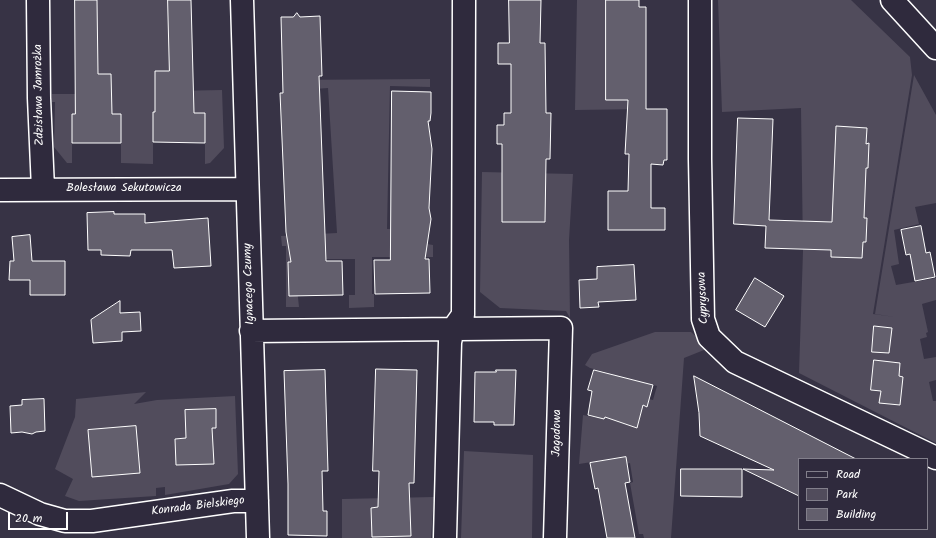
<!DOCTYPE html>
<meta charset="utf-8">
<style>
body{margin:0}
#map{position:relative;width:936px;height:538px;overflow:hidden;background:#373345;font-family:Kalam,sans-serif}
canvas{display:block}
.legend{position:absolute;left:798px;top:458px;width:130px;height:72px;box-sizing:border-box;background:#2f2a3d;border:1px solid #827f8b;margin:0;padding:5px 7px;list-style:none;font-size:12px;color:#fff}
.legend li{display:flex;align-items:center;gap:8px;height:20px}
.legend b{width:20px;border:1px solid #827f8b}
.scale{position:absolute;left:8px;top:512px;width:60px;height:18px;box-sizing:border-box;border:2px solid #fff;border-top:0;padding-left:5px;font-size:12px;line-height:14px;white-space:nowrap;color:#fff;-webkit-text-stroke:3px #2f2a3d;paint-order:stroke}
</style>
<div id="map">
<canvas width="936" height="538"></canvas>
<ul class="legend">
<li><b style="height:5px;background:#2f2a3d"></b>Road</li>
<li><b style="height:11px;background:#514c5c"></b>Park</li>
<li><b style="height:11px;background:#635f6d"></b>Building</li>
</ul>
<div class="scale">20 m</div>
</div>
<script>
const ctx = document.querySelector('canvas').getContext('2d');
ctx.lineJoin = 'round';
function fillPath(path, color) {
  ctx.fillStyle = color;
  ctx.fill(path, 'evenodd');
}
function trace(path, color, width, dash) {
  ctx.strokeStyle = color;
  ctx.lineWidth = width;
  ctx.lineCap = dash ? 'butt' : 'round';
  ctx.setLineDash(dash || []);
  ctx.stroke(path);
}
function drawText(font, color, halo, rows, align = 'center') {
  ctx.font = font + ' Kalam,sans-serif';
  ctx.lineWidth = 4;
  ctx.setLineDash([]);
  ctx.textBaseline = 'middle';
  ctx.strokeStyle = halo;
  ctx.fillStyle = color;
  for (const [text, x, y, turn = 0] of rows) {
    ctx.save();
    ctx.translate(x, y);
    ctx.rotate((+turn || 0) * Math.PI / 180);
    ctx.textAlign = isNaN(turn) ? turn : align;
    if (halo) ctx.strokeText(text, 0, 0);
    ctx.fillText(text, 0, 0);
    ctx.restore();
  }
}
fillPath(new Path2D(`
 M97,0H168L169,71L155,72V87H173V91L222,90L224,148L210,163L205,164V113L153,112V164L121,163V114H72V163H67L54,147L55,102H52V94H92L93,89H111V74H98Z
 M577,0H606V99L646,100V109L575,110Z
 M718,0H851L910,57L912,75L873,314L895,317L875,314L914,75L936,115V203L915,207L919,224L894,230L899,264L891,266L896,285L936,278V300L922,304L928,332L926,333L927,337L920,339L924,359L936,357V380L929,382L933,401H936V443L799,373L803,251L801,108L722,112Z
 M430,79V87L390,86L387,229L427,230V244L433,245V294V257H372V294H374V307L349,308V295H355V259H294L299,307H286V246H282L281,236L337,233L328,88L288,91L287,80Z
 M482,172L573,174L569,240L570,318L566,311L500,308L480,292Z
 M655,332H691L709,348L684,358L671,538H644L643,534H639L630,483L633,482L630,463L626,464L624,457L579,464L583,415L604,419L606,415L619,422L637,428L643,405L647,407L649,399L653,400L657,386L630,379L628,383L612,374L590,368L585,365L592,354Z
 M146,392L134,404L157,400L235,396L238,474L229,484L165,495V487L156,488V496L79,501L65,496L73,479L55,469L75,417L76,399Z
 M464,451L533,455L532,538H461Z
 M434,497L431,538H342V499Z`), '#514c5c');
const building = new Path2D(`
 M75,0H97L98,74H111L112,114H121V143H72V114H75Z
 M168,0H191L194,113H205V143L153,142V112H155V71H169Z
 M509,0H541L540,43H545L546,113H551L550,159H546L545,222H502V144H497V125H504V113H511V64H498V43H509Z
 M606,0H639V7H646V109H667V160H664L663,165L651,164V208H665V230H608V191H628L629,154H625L628,100H606Z
 M297,13L300,17L320,16L322,76H319L326,261H342L343,295L289,296L288,262H291L286,232L284,185L280,93H283L281,17H293Z
 M392,91L431,92V113L430,121H428L432,149L429,208L431,219L425,259H429L430,293L375,294L374,260H390Z
 M738,118L773,119L769,220L832,222L836,126L867,128L866,144L869,143L868,168H866L864,218H867L866,242H863L862,258L831,257V250L765,248L766,226L734,224Z
 M114,212V214H145V223L208,218L211,266L174,268L172,250H131L130,256L101,255V250H88L87,213Z
 M921,226L926,253L930,252L935,277L915,281L910,254L906,255L901,230Z
 M30,235L32,261H65V295H30V280H9L10,261H14L12,237Z
 M634,265L636,300L598,302L599,307L580,308L579,280L597,279V267Z
 M755,278L784,296L765,327L736,310Z
 M120,301V313L140,312L141,331L122,332V341L93,343L91,320Z
 M874,326L892,328L889,353L872,352Z
 M874,360L900,363L899,376L903,377L900,405L879,403L881,391L871,390Z
 M376,369L417,370L414,483H409L411,536L372,537L371,508L378,507L379,471H373Z
 M325,370L328,471H322L323,511H327V536L288,535V484L284,371Z
 M496,370H516L514,425H494V422H474L475,372H496Z
 M594,370L653,385L647,407L643,405L637,428L605,417L604,419L588,415L592,391L588,390Z
 M694,376L856,459H799V496L743,469L774,470L700,436L699,413Z
 M44,399L45,431L36,432L32,434L22,432L11,433L10,406L22,405V400Z
 M216,409V428H212L214,464L176,465L175,439L186,438L185,410Z
 M136,426L140,473L92,477L88,430Z
 M626,457L630,482L625,483L635,538H607L598,488L595,489L590,463Z
 M681,469H742V497L681,496Z`);
fillPath(building, '#635f6d');
trace(building, '#fff', 1);
const minor = new Path2D(`
 M38,0L39,98L43,189
 M242,0L258,538
 M700,0V159L703,319L709,337L735,362L936,458
 M0,190L247,189
 M251,331L561,328L555,538
 M0,495L40,514L65,521H92L233,501H257
 M445,538L450,342L453,329L463,315L464,0`);
const tertiary = new Path2D(`
 M892,0L936,48`);
trace(minor, '#fff', 25);
trace(tertiary, '#fff', 25);
trace(minor, '#2f2a3d', 22);
trace(tertiary, '#2f2a3d', 22);
drawText('12px', '#fff', '#2f2a3d', [
 ["Zdzisława Jamrożka",40,95,-91],
 ["Bolesława Sekutowicza",124,189],
 ["Ignacego Czumy",250,284,-92],
 ["Cyprysowa",704,298,-93],
 ["Jagodowa",558,433,-89],
 ["Konrada Bielskiego",198,507,-7]
]);
</script>
